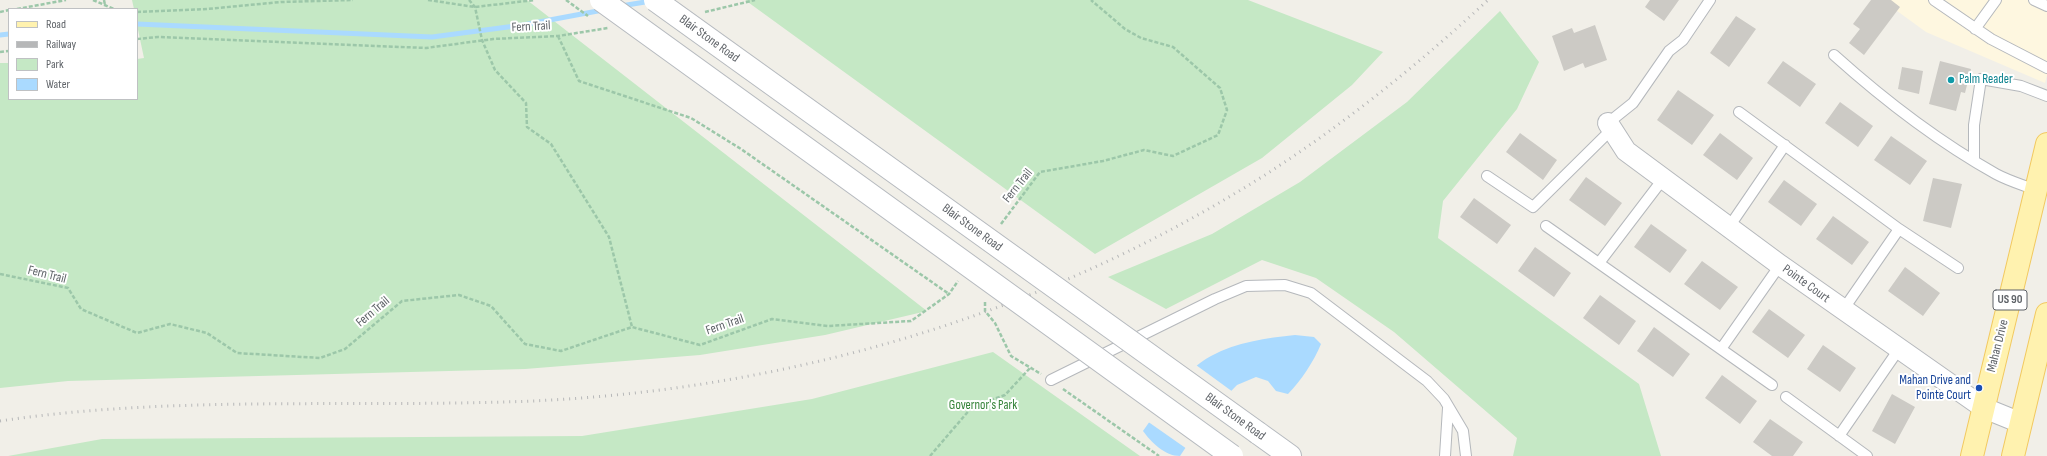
<!DOCTYPE html>
<style>
body{margin:0}
#map{position:relative;width:2047px;height:456px;overflow:hidden;background:#f1efe8;font-family:"Sofia Sans Condensed",sans-serif}
canvas{display:block}
.legend{position:absolute;left:8px;top:8px;width:130px;height:92px;box-sizing:border-box;background:#fff;border:1px solid #bfc1c3;margin:0;padding:5px 7px;list-style:none;font-size:12px;color:#5f6368}
.legend li{display:flex;align-items:center;gap:8px;height:20px}
.legend b{width:20px;border:1px solid #bfc1c3}
</style>
<div id="map">
<canvas width="2047" height="456"></canvas>
<ul class="legend">
<li><b style="height:5px;background:#fff2af"></b>Road</li>
<li><b style="height:5px;background:#b6b7b8"></b>Railway</li>
<li><b style="height:11px;background:#c5e8c5"></b>Park</li>
<li><b style="height:11px;background:#aadaff"></b>Water</li>
</ul>
</div>
<script>
const ctx = document.querySelector('canvas').getContext('2d');
ctx.lineJoin = 'round';
function fillPath(path, color) {
  ctx.fillStyle = color;
  ctx.fill(path, 'evenodd');
}
function trace(path, color, width, dash) {
  ctx.strokeStyle = color;
  ctx.lineWidth = width;
  ctx.lineCap = dash ? 'butt' : 'round';
  ctx.setLineDash(dash || []);
  ctx.stroke(path);
}
function drawText(font, color, halo, rows, align = 'center') {
  ctx.font = font + ' "Sofia Sans Condensed",sans-serif';
  ctx.lineWidth = 4;
  ctx.setLineDash([]);
  ctx.textBaseline = 'middle';
  ctx.strokeStyle = halo;
  ctx.fillStyle = color;
  for (const [text, x, y, turn = 0] of rows) {
    ctx.save();
    ctx.translate(x, y);
    ctx.rotate((+turn || 0) * Math.PI / 180);
    ctx.textAlign = isNaN(turn) ? turn : align;
    if (halo) ctx.strokeText(text, 0, 0);
    ctx.fillText(text, 0, 0);
    ctx.restore();
  }
}
fillPath(new Path2D(`
 M1882,0H2047V75L2045,83L1926,32Z`), '#fef7e0');
fillPath(new Path2D(`
 M132,0H527L927,311L825,335L700,355L525,369L68,381L0,388V63H9V99H137V59L144,58L137,25V9H134Z
 M745,0H1248L1383,52L1352,85L1262,158L1095,254Z
 M1500,11L1539,62L1517,109L1443,201L1438,238L1639,384L1661,456H1513L1517,438L1394,332L1316,278L1262,260L1166,309L1108,277L1212,234L1300,182L1407,102Z
 M993,352L1140,456H8L102,439L582,436L812,399Z`), '#c5e8c5');
fillPath(new Path2D(`
 M1295,335L1314,337L1321,344C1314,361 1301,381 1288,394L1276,391L1268,381L1256,377L1237,385L1206,417L1180,456C1165,456 1151,442 1143,431C1161,406 1183,371 1211,356C1236,342 1267,338 1295,335Z`), '#aadaff');
fillPath(new Path2D(`
 M1196,365L1233,392L1208,418L1187,449L1147,421L1170,391Z`), '#f1efe8');
trace(new Path2D(`
 M621,6L651,1
 M137,24L432,37L523,25L603,10
 M0,35L9,34`), '#aadaff', 5);
fillPath(new Path2D(`
 M1650,0H1679L1664,21L1645,7Z
 M1871,0H1891L1900,7L1864,55L1849,43L1860,29L1853,24Z
 M1736,16L1756,29L1729,67L1710,53Z
 M1595,25L1607,60L1585,68L1583,63L1564,71L1552,36L1572,28L1574,33Z
 M1783,61L1816,84L1800,107L1767,83Z
 M1940,61L1971,69L1965,93L1961,92L1956,111L1929,104Z
 M1902,67L1923,71L1919,94L1898,89Z
 M1678,90L1714,115L1692,145L1657,120Z
 M1840,102L1873,126L1858,147L1825,123Z
 M1520,133L1557,160L1543,180L1506,152Z
 M1720,133L1753,158L1737,180L1703,155Z
 M1891,136L1927,161L1910,185L1874,160Z
 M1586,177L1622,203L1605,226L1569,200Z
 M1933,178L1962,184L1951,228L1923,221Z
 M1784,180L1817,204L1801,226L1768,202Z
 M1474,198L1511,225L1497,244L1460,217Z
 M1833,216L1869,242L1852,265L1816,239Z
 M1651,224L1687,250L1670,273L1634,247Z
 M1535,247L1571,273L1554,297L1518,271Z
 M1702,261L1738,287L1720,310L1684,284Z
 M1905,267L1940,293L1923,316L1888,291Z
 M1600,295L1636,321L1619,345L1583,318Z
 M1769,309L1805,335L1788,358L1752,332Z
 M1654,327L1690,354L1673,377L1637,351Z
 M1823,345L1856,368L1840,392L1807,369Z
 M1722,375L1757,401L1740,424L1705,398Z
 M1892,394L1915,407L1895,444L1872,431Z
 M1770,419L1803,442L1793,456H1772L1753,442Z`), '#cccac5');
const service = new Path2D(`
 M1934,0L1991,39L2047,68
 M2034,0L2047,6
 M1975,29L1996,0
 M1834,55C1883,99 1939,142 1996,174C2009,181 2023,185 2036,190
 M1739,112L1899,229L1958,268
 M1608,123L1633,103L1669,51L1683,40L1710,0
 M1974,160V125L1981,79L2021,86L2047,96
 M1487,176L1533,207L1612,129
 M1546,226L1772,385
 M1729,227L1785,145
 M1599,263L1663,179
 M1843,310L1899,229
 M1721,349L1780,265
 M1051,380L1215,299L1246,286L1285,285L1311,293L1427,381L1444,399L1463,431L1466,456
 M1786,397L1867,456
 M1839,436L1899,349
 M1445,456L1448,408`);
const minor = new Path2D(`
 M1608,123L1626,151L1780,265L1984,408L2021,423`);
const secondary = new Path2D(`
 M1258,433L1290,456`);
const primary = new Path2D(`
 M1972,456L2047,144
 M2013,456L2047,314`);
trace(service, '#b5b8bc', 12);
trace(minor, '#b5b8bc', 22);
trace(secondary, '#b6babf', 24);
trace(primary, '#f2c960', 24);
trace(new Path2D(`
 M93,0L114,9
 M104,0L105,5
 M428,0L475,7L535,0
 M469,0L475,7L482,40L495,70L526,103L527,127L551,144L609,237L632,327
 M17,9L66,0
 M0,12L9,10
 M137,12L207,9L281,2L353,0
 M705,12L755,0
 M558,36L579,81L691,118L741,149L949,294
 M137,39L158,37L426,48L493,39L558,36L608,28
 M0,52L9,51
 M1001,224L1040,172L1103,161L1144,150L1173,156L1218,135L1227,110L1220,88L1173,47L1141,38L1125,29L1091,0
 M0,274L68,288L81,309L137,333L170,324L207,333L237,353L320,358L345,349L402,301L459,295L491,306L525,344L561,351L632,327L700,345L772,319L828,326L911,321L949,294L958,281
 M985,302V311L995,323L1011,356L1041,374
 M1063,389L1159,456
 M930,456L972,407L1005,395L1030,368`), '#9cc7a9', 2.5, [4, 2]);
trace(service, '#fff', 10);
trace(minor, '#fff', 20);
trace(secondary, '#fff', 22);
trace(primary, '#fff2af', 22);
trace(new Path2D(`
 M0,421C167,396 336,407 503,402C773,395 1041,318 1268,173C1347,122 1420,63 1488,0`), '#b6b7b8', 3, [1, 5]);
const secondaryBridge = new Path2D(`
 M601,0L1232,456
 M655,0L1258,433`);
trace(secondaryBridge, '#b6babf', 24, []);
trace(new Path2D(`
 M566,0L588,16`), '#9cc7a9', 2.5, [4, 2]);
trace(secondaryBridge, '#fff', 22);
for (const [x, y, r, color] of [
 [1951,80,4,"#0f9aa8"],
 [1979,388,4,"#1a4fb4"]
]) {
  const dot = new Path2D();
  dot.arc(x, y, r, 0, 2 * Math.PI);
  ctx.fillStyle = color;
  ctx.fill(dot);
  trace(dot, '#fff', 1.5);
}
for (const [x, y, w] of [
 [2010,300,34]
]) {
  const box = new Path2D();
  box.roundRect(x - w / 2, y - 10, w, 20, 3);
  ctx.fillStyle = '#fff';
  ctx.fill(box);
  trace(box, '#5f6368', 1);
}
drawText('bold 12px', '#5f6368', null, [
 ["US 90",2010,300]
]);
drawText('13px', '#5f6368', '#fff', [
 ["Fern Trail",531,27,-3],
 ["Blair Stone Road",709,39,36],
 ["Fern Trail",1018,186,-51],
 ["Blair Stone Road",972,228,36],
 ["Fern Trail",47,275,14],
 ["Pointe Court",1806,284,36],
 ["Fern Trail",373,312,-40],
 ["Fern Trail",725,325,-19],
 ["Mahan Drive",1998,346,-76],
 ["Blair Stone Road",1235,417,36]
]);
drawText('13px', '#0d838f', '#fff', [
 ["Palm Reader",1959,80]
], 'left');
drawText('13px', '#164399', '#fff', [
 ["Mahan Drive and",1971,381],
 ["Pointe Court",1971,396]
], 'right');
drawText('13px', '#348238', '#fff', [
 ["Governor's Park",983,406]
]);
</script>
